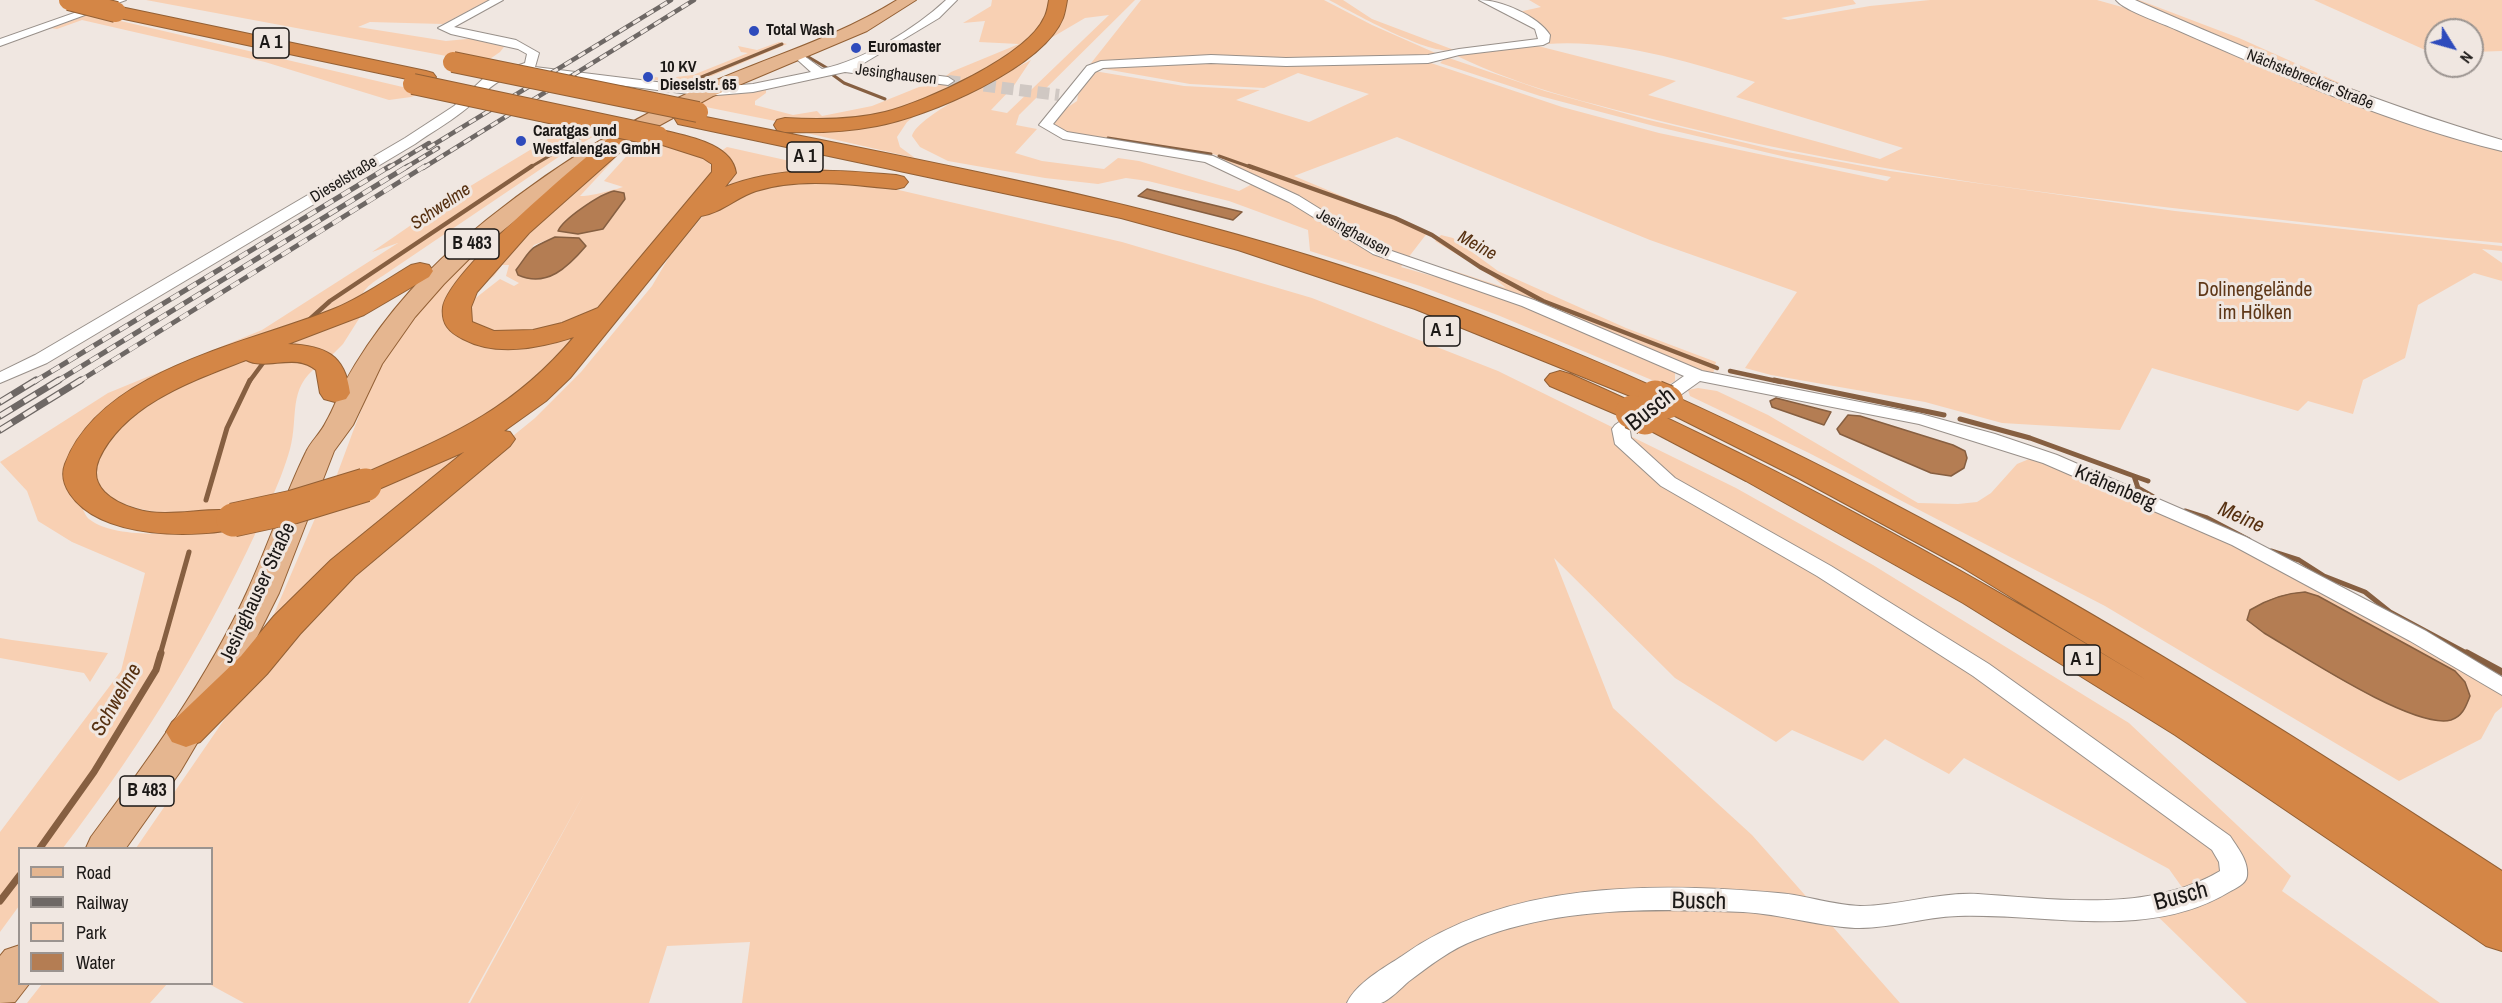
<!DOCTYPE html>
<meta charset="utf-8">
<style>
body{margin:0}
#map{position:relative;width:2502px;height:1003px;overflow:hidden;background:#f0e7e1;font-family:"Archivo Narrow",sans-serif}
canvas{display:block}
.legend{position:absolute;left:18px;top:847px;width:195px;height:138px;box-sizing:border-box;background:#f0e7e1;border:2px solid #9b9490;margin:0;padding:8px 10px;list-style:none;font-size:18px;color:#1b1816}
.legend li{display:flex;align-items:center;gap:12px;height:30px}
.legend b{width:30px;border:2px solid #9b9490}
.north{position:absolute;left:2424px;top:18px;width:60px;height:60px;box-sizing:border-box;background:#f0e7e1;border:2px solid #9b9490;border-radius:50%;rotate:127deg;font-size:16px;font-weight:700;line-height:24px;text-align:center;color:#1b1816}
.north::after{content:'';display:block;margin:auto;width:21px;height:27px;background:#2e4bbc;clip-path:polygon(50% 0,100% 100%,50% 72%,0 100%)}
</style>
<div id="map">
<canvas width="2502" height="1003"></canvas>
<ul class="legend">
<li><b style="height:8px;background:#e5b690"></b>Road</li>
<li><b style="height:8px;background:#6e6865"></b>Railway</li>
<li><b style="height:16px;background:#f8d0b3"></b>Park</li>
<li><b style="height:16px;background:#b47d53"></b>Water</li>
</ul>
<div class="north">N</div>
</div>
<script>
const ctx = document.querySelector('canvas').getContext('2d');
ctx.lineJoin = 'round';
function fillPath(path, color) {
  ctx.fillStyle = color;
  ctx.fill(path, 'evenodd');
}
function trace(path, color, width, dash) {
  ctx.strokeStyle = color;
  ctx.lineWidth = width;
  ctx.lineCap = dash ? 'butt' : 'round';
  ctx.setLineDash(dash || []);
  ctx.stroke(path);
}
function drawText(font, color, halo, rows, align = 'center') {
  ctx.font = font + ' "Archivo Narrow",sans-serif';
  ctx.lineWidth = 6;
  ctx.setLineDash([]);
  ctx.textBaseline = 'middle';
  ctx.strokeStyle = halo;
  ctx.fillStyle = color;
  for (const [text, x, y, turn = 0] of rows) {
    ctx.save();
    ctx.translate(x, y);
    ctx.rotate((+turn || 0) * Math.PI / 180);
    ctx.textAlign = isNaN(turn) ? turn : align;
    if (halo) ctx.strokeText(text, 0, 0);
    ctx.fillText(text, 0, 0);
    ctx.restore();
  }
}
fillPath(new Path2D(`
 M146,0H489L443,24L370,22L358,27L446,41L477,38L507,43L500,52L484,63Z
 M992,0H1049V15L1021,49L941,96L872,118L785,123L691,104L705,97L766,88V93L755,101V105L793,115L817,111L822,116L872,106L919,87L940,85L952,79L946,76L951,72L1019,44L979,42L985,21L963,23L991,6Z
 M1066,0H1135L1019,115L1016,125L1037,129L1015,153L1042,161L1104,169L1118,158L1139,161L1239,191L1256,182L1224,164L1226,158L1206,152L1202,155L1061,132L1051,122L1059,113L1077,101L1078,95L1094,71L1184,86L1260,90L1236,100L1309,122L1369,94L1298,73L1264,88L1190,84L1099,68L1156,63L1428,62L1562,107L1659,133L1887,181L1891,177L1786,157L1654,126L1540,96L1440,63L1446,57L1545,91L1645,119L1771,149L1890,171L2175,211L2502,246V251L2482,249L2502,263V281L2474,273L2418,305L2405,358L2363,380L2353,414L2308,401L2298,411L2152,368L2120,430L2002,423L1925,402L1771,375L1745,368L1797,292L1650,240L1397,137L1294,176L1428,232L1401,267L1436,277L1448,269L1506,288L1488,273L1435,241L1441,235L1453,238L1498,271L1626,328L1716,362L1713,374L1675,361V381L1666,386L1500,316L1420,286L1310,251L1308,230L1229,201L1148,181L1126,178L1098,184L1045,178L948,161L920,147L912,136C918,114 1008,73 1031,60L1013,87L991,110L1007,113L1109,15L1085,18L1039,45C1048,34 1068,15 1066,0Z
 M1141,0H1324L1372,25L1440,55L1098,64L1084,72Z
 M1329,0H1343L1372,19L1454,50C1429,56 1354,13 1329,0Z
 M1529,0H1853L1856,4L1781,18L1788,20L1870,6L1930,0H2097L2129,9L2278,75L2357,106L2502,151V243C2429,237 2356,228 2283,220C2083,199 1882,175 1685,127C1610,108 1525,90 1455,55L1534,45L1676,81L1648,95L1880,159L1903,148L1736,97L1755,82C1688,62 1618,39 1547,44L1545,36L1514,13L1541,7Z
 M2129,0H2139L2239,38L2425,121Z
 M2314,0H2502V51L2472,52V30H2436V54H2434Z
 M91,14L424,92L411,97L389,100L265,62L82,20L57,29L50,28Z
 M779,42L787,44L695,83L641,79L651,74L654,77L677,79L676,77L693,75L748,53L741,52L738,46L757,50Z
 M922,110L907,122L897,137L900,147L915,158L785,128Z
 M573,124L603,131L563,154L390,271C379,279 359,288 361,303C276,354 137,356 78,447C71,458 64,472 67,485C70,494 77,501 82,508C84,511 86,517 89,519C118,542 193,532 228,529L235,512C197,516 158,517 122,503C8,458 240,318 318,366C287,389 299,416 290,449C285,467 277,487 269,504C212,631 147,738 63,848H20L19,906L0,932V832L121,671L145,573L72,542L38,521L27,491L0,462L108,393L262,330L398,243L372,252L430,212L429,211Z
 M634,138L580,196C588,197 614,190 623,187L604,181L642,139L702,156L708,161L715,174L606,306L534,334L488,331L473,325L469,319L468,304L500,279L514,286L519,283L506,276L509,265H502L494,276L482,284L549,209ZM555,237L584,244V249C562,267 555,283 523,277L516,270L534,245Z
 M727,147L839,172L728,187C737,171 738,161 721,151Z
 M793,180L886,187L1122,242L1312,298L1498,371L1736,488L1873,565L2129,723L2291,876L2282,891L2440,1003H2247L2146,905L2189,897L2169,869L1964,758L1949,774L1885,739L1863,761L1792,730L1776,742L1675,678L1554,558L1613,708L1752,835L1900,1003H742L750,942L667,946L649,1003H470L585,792L468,1003H244L209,984H212V848H136L250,682L405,524L535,418L581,372L652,286L669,257L703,216L727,199Z
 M546,194L493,251L457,332L581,334L556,363L472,429L332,488C354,431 372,371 408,321C444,271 498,232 546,194Z
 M362,314L343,344L330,357L284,348L289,340Z
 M1698,388L1717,391L1768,415L1918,503L1958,504L1977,502L1991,493L2017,464L2034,457L2237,546L2502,691V707L2495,713L2481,739L2399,781L2105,606L1809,453L1690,396L1688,390Z
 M491,434L265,635L319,509Z
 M0,638L12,640L108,653L90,682L84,673L0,658Z
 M42,984H167L150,1003H27Z`), '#f8d0b3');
const water = new Path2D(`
 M1147,189L1242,212L1233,220L1138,196Z
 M614,191L624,193L625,199L603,229L578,234L558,231C563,219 600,194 614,191Z
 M555,237L579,238L586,246C568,267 547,288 518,275L516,270C534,246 527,250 555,237Z
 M1776,398L1831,412L1824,425L1772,407L1770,401Z
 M1848,415L1860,416L1953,445L1965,451L1967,458L1964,468L1951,476L1931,473L1840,434L1837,429Z
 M2305,592L2318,596L2455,671L2465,682L2470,696C2466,706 2463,716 2451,720C2414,730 2300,654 2264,633L2247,620L2250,610C2268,599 2284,593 2305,592Z`);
fillPath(water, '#b47d53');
trace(water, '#865f41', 1.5);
trace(new Path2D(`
 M805,55L827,68
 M833,75L844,83L885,99
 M687,83L782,44
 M1108,138L1211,154
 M1219,156L1253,168
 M529,168L595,129`), '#865f41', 3);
trace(new Path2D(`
 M1249,166L1395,218L1432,235L1480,267L1543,301L1717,368
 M310,319L330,301L532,166
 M1730,371L1781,382
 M249,382L263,363`), '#865f41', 4.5);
trace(new Path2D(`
 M1774,380L1944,415
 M1960,419L2030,438L2134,476L2138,488L2157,499
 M2134,476L2148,481
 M206,500L227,428L250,380
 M2185,511L2207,518L2249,540
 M2271,551L2299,560L2324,576L2365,592L2390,612L2470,655
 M160,655L189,552`), '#865f41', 5);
trace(new Path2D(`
 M2467,653L2502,672
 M40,848L94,772L156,670L161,653
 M0,901L20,875`), '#865f41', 7);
trace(new Path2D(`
 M948,81L1059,95`), '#d0c8c3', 12, [12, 6]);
const minor = new Path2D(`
 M111,0H126L0,46V39Z
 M490,0H503L454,27L516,40L539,53L535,67L705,88L753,84L811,72L790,53L796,50L822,69C864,60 915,29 946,0H957L939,18L859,66L948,77L954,81L948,85L845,72L753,92L705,96L539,75C495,72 492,89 462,112C447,124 430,133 415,144L47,363L0,383V372L35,355L405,138L454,106L485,77L525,63L527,54L518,49L451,34L438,28Z
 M1479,0C1501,0 1538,16 1550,35L1549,42L1543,45L1459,55L1428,63L1286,66L1211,63L1103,68L1095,72L1053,124L1067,132L1213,156L1299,196L1383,248L1534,300L1702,371L1921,414L1995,434L2057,455L2246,537L2426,631L2502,677V695L2410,641L2232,545L2043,463L1919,424L1700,381L1630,431L1631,438L1675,478L1831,566L1989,664L2230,836C2237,847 2249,861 2247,876C2246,884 2236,888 2229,892C2148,941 2047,913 1958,916C1923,917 1890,929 1855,928C1817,926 1781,914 1743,912C1655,908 1558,907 1475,940C1451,949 1429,966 1408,982C1401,988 1390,1000 1381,1003C1372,1003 1357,1003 1347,1003C1356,983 1384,968 1402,956C1507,881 1654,882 1778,893C1806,895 1831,905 1860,906C1899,906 1938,892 1978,894C2057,899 2149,913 2220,871L2219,862L2212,850L1973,676L1817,576L1661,486L1615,444L1612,429L1615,425L1684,376L1522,306L1373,254L1289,202L1205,162L1063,139L1039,125L1087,66L1101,61L1211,55L1286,58L1428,55L1459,49L1538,39L1535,29Z`);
const secondary = new Path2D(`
 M2116,0H2135C2255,53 2376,103 2502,140V151C2390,124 2282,76 2177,30C2162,23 2125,11 2116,0Z`);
const primary = new Path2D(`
 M897,0H916L867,31L713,96L620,147L528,210L474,254L444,284L415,317L382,364L353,425L334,451L279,593L243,665L180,772L126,848H86L91,837C149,759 207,680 247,592C268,546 284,497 306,452C311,441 321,433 326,422C333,410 338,396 344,384C373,331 414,282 459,243C531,181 616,126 703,86C768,57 836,38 897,0Z
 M20,945V984H29L15,1002L0,1003V956L5,950Z`);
const motorway = new Path2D(`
 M1049,0H1067C1066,6 1065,12 1063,18C1043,68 927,117 877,126C846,132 816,133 785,132L777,130L774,125L777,120L785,118C818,120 853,120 885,112C925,102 1027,56 1044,18C1047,13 1048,6 1049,0Z
 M116,6L426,71L433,73L436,77L433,81L426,83L110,16L107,12Z
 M686,113C917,160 1151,201 1375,277C1784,416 2142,636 2502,871V951L2486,946L2175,735L1963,603L1746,481L1632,421L1550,386L1545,380L1550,374L1560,371L1570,374C1769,461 1961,567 2148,681L1960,566L1798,478L1655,406L1415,309L1238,250L1121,218L678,124L675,119L678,114Z
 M658,129C683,136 732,142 736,173L725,187C780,165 838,170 896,175L904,177L908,182L904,187L896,189C851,185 801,177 756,191C737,197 721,213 701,216L570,378L546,401L504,431L510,432L515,439L510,446L355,576L300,634L267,674L200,742L186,747L172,742L166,732L172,722L241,656L274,616L331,560L464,452L365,495L354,492L349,485L354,478C444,438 508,415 574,337C539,348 497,357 463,339C449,332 441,324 443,307C450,269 579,164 612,135H628L631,140L628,145L529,233L477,292L471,307L472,322L494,331L533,330L562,323L598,308L712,172V164L703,158L650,141L647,136L650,131Z
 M420,263L429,265L433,271L429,277L364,315L288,344C325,346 345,354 350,393L346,399L335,402L324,399L320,393L316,370C295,352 267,371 246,360C192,381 125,404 99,459C87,487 113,502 136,509C172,520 210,504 245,513L250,520L245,527C198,539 101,540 70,494C64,485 61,475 65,464C101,368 251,343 336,308C362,297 386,280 411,265Z`);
trace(minor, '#98908a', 2);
trace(secondary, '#98908a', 2);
trace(primary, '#936035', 2);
trace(motorway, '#936035', 2);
fillPath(minor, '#fff');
fillPath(secondary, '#fff');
fillPath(primary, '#e5b690');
fillPath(motorway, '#d48646');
const railFar2 = new Path2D(`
 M428,148L671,0
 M388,168L429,143
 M405,168L438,148
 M423,168L694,0`);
const railFar1 = new Path2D(`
 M34,382L390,166
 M56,382L408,166
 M78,382L425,166`);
const rail = new Path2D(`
 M0,402L36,380
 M0,416L59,380
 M0,430L81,380`);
trace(railFar2, '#6e6865', 4.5);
trace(railFar1, '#6e6865', 5);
trace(rail, '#6e6865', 7);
trace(railFar2, '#f0e7e1', 3, [8]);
trace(railFar1, '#f0e7e1', 4, [10]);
trace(rail, '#f0e7e1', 4.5, [14]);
const motorwayBridgeFar1 = new Path2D(`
 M69,0L116,12
 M453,62L698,112
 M413,84L658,136`);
const motorwayBridge = new Path2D(`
 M1655,397L1667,402
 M1632,412L1645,418
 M233,520L293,507L365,485`);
trace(motorwayBridgeFar1, '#936035', 22, []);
trace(motorwayBridge, '#936035', 35, []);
trace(motorwayBridgeFar1, '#d48646', 20);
trace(motorwayBridge, '#d48646', 33);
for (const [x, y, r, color] of [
 [754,31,6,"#2e4bbc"],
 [856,48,6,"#2e4bbc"],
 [648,77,6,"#2e4bbc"],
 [521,141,6,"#2e4bbc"]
]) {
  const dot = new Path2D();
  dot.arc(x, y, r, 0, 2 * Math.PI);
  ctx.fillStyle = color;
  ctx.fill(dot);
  trace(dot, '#f0e7e1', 2);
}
drawText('bold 16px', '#1b1816', '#f0e7e1', [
 ["Total Wash",766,31],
 ["Euromaster",868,48],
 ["10 KV",660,68],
 ["Dieselstr. 65",660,86],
 ["Caratgas und",533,132],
 ["Westfalengas GmbH",533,150]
], 'left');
drawText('16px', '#1b1816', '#f0e7e1', [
 ["Jesinghausen",896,75,7],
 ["Nächstebrecker Straße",2310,80,22],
 ["Dieselstraße",344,180,-31],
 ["Jesinghausen",1353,233,29]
]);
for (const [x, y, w] of [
 [271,43,36],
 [805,157,36],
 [472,244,54],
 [1442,331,36],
 [2082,660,36],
 [147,791,54]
]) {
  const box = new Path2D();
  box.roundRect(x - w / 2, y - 15, w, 30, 4.5);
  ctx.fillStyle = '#f0e7e1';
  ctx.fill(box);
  trace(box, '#1b1816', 1.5);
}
drawText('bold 18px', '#1b1816', null, [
 ["A 1",271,43],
 ["A 1",805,157],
 ["B 483",472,244],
 ["A 1",1442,331],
 ["A 1",2082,660],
 ["B 483",147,791]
]);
drawText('italic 18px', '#563010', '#f0e7e1', [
 ["Schwelme",441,207,-34],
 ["Meine",1477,246,29]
]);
drawText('20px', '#5f3818', '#f0e7e1', [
 ["Dolinengelände",2255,291],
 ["im Hölken",2255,314]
]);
drawText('20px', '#1b1816', '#f0e7e1', [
 ["Krähenberg",2115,488,23],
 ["Jesinghauser Straße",258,593,-65]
]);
drawText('italic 21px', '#563010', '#f0e7e1', [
 ["Meine",2241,518,24],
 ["Schwelme",117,700,-60]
]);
drawText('24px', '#1b1816', '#f0e7e1', [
 ["Busch",1651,410,-38],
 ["Busch",2181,897,-15],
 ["Busch",1699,902,1]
]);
</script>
